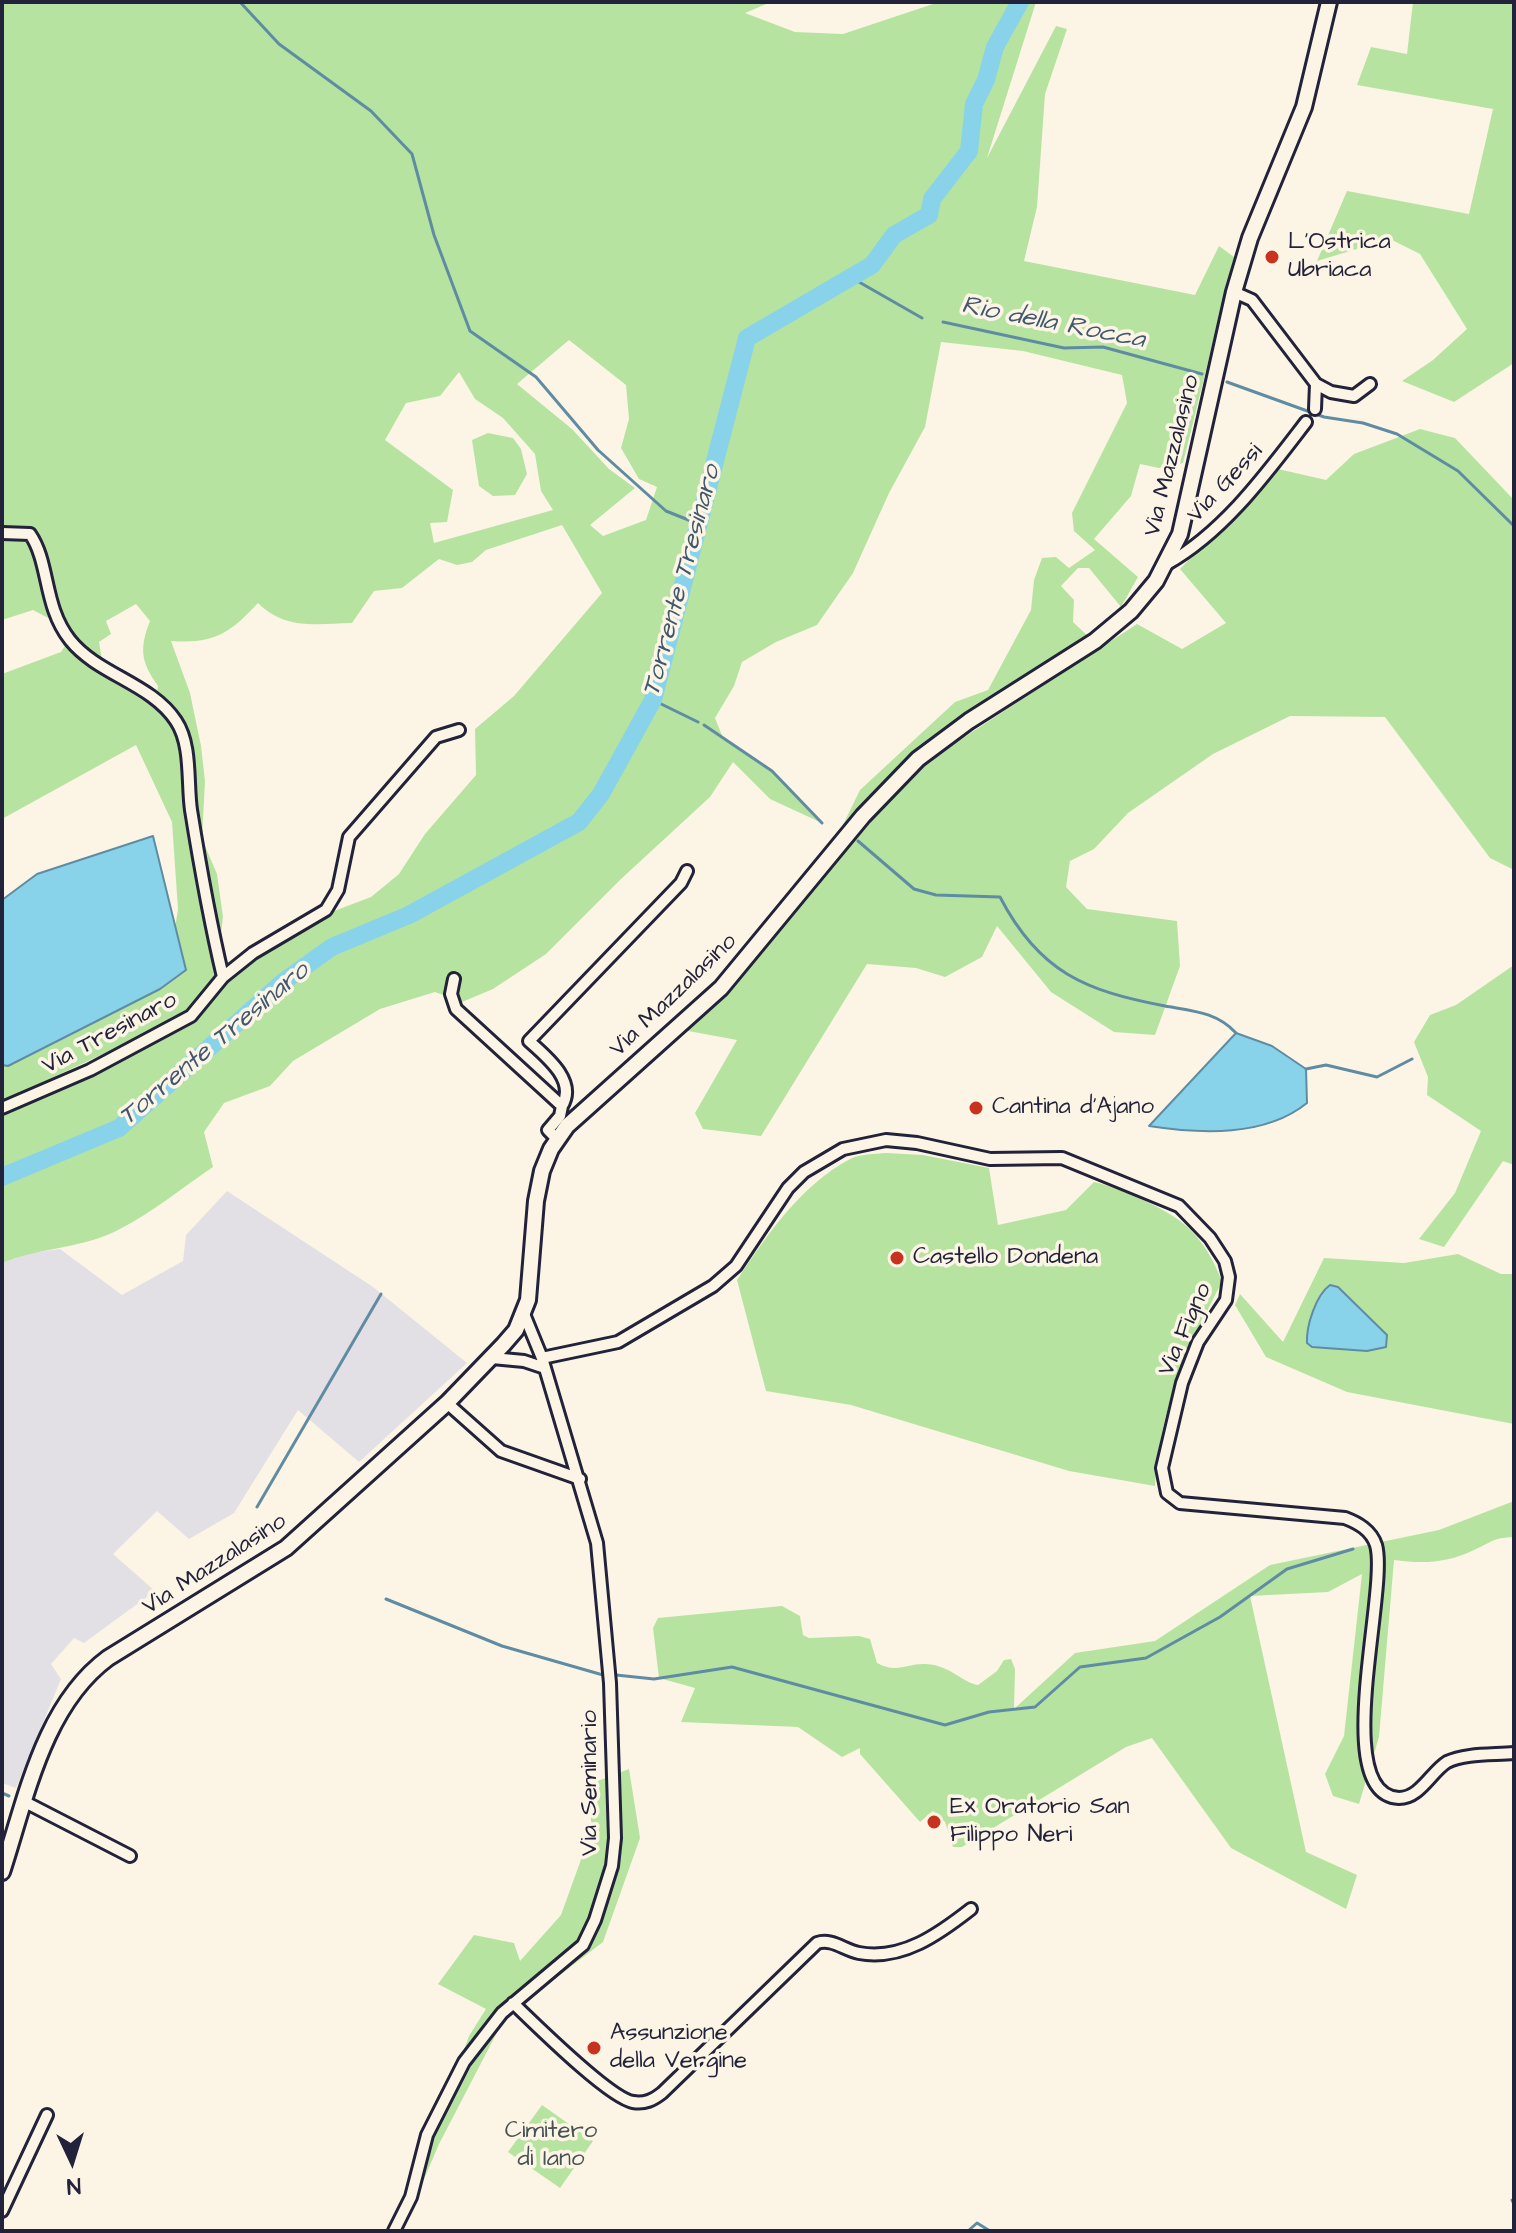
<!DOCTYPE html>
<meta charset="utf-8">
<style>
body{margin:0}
#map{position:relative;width:1516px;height:2233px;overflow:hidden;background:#fcf5e5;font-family:"Architects Daughter",sans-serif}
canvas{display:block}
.frame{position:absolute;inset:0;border:4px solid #22223b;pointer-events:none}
.north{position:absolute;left:32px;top:2121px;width:80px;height:80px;-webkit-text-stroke:6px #fcf5e5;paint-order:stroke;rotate:176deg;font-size:22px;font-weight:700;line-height:32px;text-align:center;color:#22223b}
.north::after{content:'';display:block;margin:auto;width:28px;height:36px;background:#22223b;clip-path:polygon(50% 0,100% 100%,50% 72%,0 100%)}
</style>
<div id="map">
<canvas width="1516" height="2233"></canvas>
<div class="frame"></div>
<div class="north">N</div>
</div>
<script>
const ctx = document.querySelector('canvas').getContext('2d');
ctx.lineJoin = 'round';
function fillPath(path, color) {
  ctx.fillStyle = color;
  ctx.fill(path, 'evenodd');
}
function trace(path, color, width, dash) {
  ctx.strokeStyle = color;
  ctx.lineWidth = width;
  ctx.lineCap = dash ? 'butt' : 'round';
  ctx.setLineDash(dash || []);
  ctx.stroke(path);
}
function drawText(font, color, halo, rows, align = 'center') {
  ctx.font = font + ' "Architects Daughter",sans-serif';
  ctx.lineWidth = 7;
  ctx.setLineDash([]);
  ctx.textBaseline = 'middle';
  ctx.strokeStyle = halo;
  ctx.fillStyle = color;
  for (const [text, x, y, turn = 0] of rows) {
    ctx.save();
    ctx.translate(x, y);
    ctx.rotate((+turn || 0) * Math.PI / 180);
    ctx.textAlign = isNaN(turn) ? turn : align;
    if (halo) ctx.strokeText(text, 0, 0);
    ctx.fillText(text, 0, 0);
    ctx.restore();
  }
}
fillPath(new Path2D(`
 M227,1191L373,1287L467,1363L359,1462L298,1410L234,1513L189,1539L157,1511L113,1554L155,1591L84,1643L74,1638L51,1664L61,1679L16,1788L2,1783V1263L24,1254L60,1249L122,1295L183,1261L186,1235Z`), '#e2e0e4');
fillPath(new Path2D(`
 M2,2H771L745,13L795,32L843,34L939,2H1036L987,158L1056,26L1067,29L1045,94L1037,207L1024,261L1195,295L1219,246L1234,257L1183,463L1159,468L1140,464L1131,496L1094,539L1138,577L1121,607L1089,568H1078L1061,586L1074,600L1073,622L1091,639L967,717L837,837L860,790L955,702L988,690L1031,610L1034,580L1042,558L1056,557L1069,568L1095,550L1074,531L1072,513L1127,403L1122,375L1023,351L941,342L925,427L889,493L853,573L817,625L776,642L742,662L734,686L715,718L723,738L772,771L822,823L770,799L733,762L710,797L621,879L546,954L493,989L462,1002L435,992L380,1009L293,1061L270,1086L224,1103L204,1132L213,1167C183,1187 153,1212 120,1229C83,1249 40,1247 2,1263V1113L187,1027L230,977L321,916L371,897L399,874L425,834L476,775L475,729L514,696L602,593L562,525L486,550L472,562L457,565L439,559L402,588L374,591L352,623C315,624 285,630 258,603C229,634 214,644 171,641L190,693L201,746L205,781L202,839L217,874L223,917L216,975L195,1006L174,1021L2,1101V1065L8,1066L160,989L185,970L175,928L178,909L172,822L136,745L2,819V674L61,652L65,646L52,620L33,610L2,620ZM569,340L626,385L629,419L621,448L639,479L657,487L646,520L603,536L590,525L635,488L609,469L572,429L517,384ZM459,372L475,399L503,418L535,454L541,491L553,510L434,543L430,523L447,522L453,490L385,440L406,403L440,396ZM136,604L150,621C139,649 141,662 158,686L156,698L103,666L99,642L111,634L106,621Z
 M1413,2H1514V363L1454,402L1402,381L1433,360L1467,329L1420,254L1390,239L1317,261L1347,191L1469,214L1493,109L1357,85L1371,47L1407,54Z
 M1420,429L1455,438L1514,500V870L1490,858L1385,717L1290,716L1213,754L1128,813L1094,849L1070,861L1066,887L1087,909L1177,921L1180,966L1155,1035L1114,1032L1051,992L997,926L982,957L945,977L916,968L867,964L761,1136L703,1129L695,1113L737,1040L683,1030L747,971L847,848L895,794L937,755L1137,624L1182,649L1226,623L1180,569L1278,469L1326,480L1354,454Z
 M488,433L513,438L521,449L527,474L515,495L493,496L479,486L472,440Z
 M1514,965V1165L1503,1161L1444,1247L1419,1239L1455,1193L1481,1131L1427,1095L1428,1077L1414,1042L1430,1015L1456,1005Z
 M886,1153L923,1155L989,1168L998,1225L1066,1210L1094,1182C1119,1188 1166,1208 1185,1225C1202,1239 1215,1262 1222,1282C1187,1348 1159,1411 1155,1486L1069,1471L851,1405L766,1391L737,1280C767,1235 800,1186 850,1159C860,1154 875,1154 886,1153Z
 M1458,1254L1501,1274H1514V1424L1347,1392L1266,1357L1235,1305L1240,1294L1283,1342L1324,1258L1404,1263ZM1338,1287L1380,1327L1367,1351L1312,1347Z
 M1514,1501V1537C1492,1538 1492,1542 1474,1550C1448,1563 1422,1564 1394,1560L1379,1737L1359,1804L1333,1796L1325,1774L1344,1736L1362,1574L1328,1592L1250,1596L1306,1852L1357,1875L1346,1909L1231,1848L1152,1738L1126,1747L962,1847H953L945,1822L933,1811L920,1822L860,1754V1748L842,1757L798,1727L681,1722L695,1688L659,1678L653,1628L658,1618L782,1606L800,1616L803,1635L809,1638L859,1636L870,1639L877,1663C896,1674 907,1663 926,1664C950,1665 963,1683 978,1685L997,1671L1004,1660L1011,1659L1015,1669L1014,1709L1075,1653L1155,1641L1270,1565L1439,1530Z
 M629,1769L640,1838L603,1942L505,2017L439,2144L408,2217L404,2215L469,2036L486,2009L438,1984L474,1935L514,1943L520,1961L561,1915L592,1829L587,1785Z
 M542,2105L593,2141L560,2188L508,2152Z`), '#b7e3a1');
const water = new Path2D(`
 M153,836L186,970L160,989L8,1066L2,1065V900L37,874Z
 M1236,1033L1272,1046L1306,1069L1307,1103C1265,1137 1201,1134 1149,1126Z
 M1330,1285L1338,1287L1387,1335L1386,1347L1367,1351L1312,1347L1307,1343C1306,1326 1316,1295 1330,1285Z`);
fillPath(water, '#88d3e9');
trace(water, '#5f8ca3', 2);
trace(new Path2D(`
 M240,2L279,44L371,111L412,154L434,235L470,331L536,377L598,450L666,511L701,525
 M852,278L922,318
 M943,322L1064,348L1103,347L1202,374
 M1227,382L1324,417L1363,423L1397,434L1458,471L1514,526
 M653,700L698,722
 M704,725L772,771L822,823
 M858,841L914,889L936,895L1000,897C1039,972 1085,991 1165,1006C1193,1011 1217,1012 1236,1033
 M1306,1069L1326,1065L1377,1077L1412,1059
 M257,1507L381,1294
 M386,1599L502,1646L603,1675
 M616,1675L654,1679L732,1667L945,1725L989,1712L1035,1707L1080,1667L1146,1658L1220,1617L1287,1569L1353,1549
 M2,1793L9,1796
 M1512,2200L1514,2204
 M968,2231L977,2223L990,2231`), '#5f8ca3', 3);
trace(new Path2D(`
 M2,1177L119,1128L283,982L332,947L409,915L579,822L601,794L653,700L747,338L872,265L894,235L929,215L932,199L969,151L974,104L986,80L995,47L1020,2`), '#88d3e9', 18);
const minor = new Path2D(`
 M1234,292L1252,300L1316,384L1331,392L1354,396L1370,384
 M1315,409L1316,384
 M2,533L30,534C50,563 43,606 70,640C98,675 151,683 176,721C192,745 187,782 191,810C200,866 210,922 223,977
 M1167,564C1224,532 1266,474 1306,422
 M454,979L451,994L456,1009L562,1106L560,1116L548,1130L557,1139
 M562,1106C577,1081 547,1057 529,1041L681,883L687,871
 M2,1108L90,1070L191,1016L223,977L253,953L326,910L338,890L349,837L436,737L459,730
 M492,1358L524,1361L545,1368
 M542,1358L618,1342L713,1286L736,1266L788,1188L804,1172L843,1149L886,1140L917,1143L990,1159L1062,1158L1179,1206L1210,1238L1225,1261L1229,1277L1226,1300L1198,1342L1182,1383L1162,1468L1167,1493L1180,1503L1345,1518C1358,1523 1371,1530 1376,1545C1389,1590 1329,1795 1399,1798C1420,1798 1431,1772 1447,1762C1465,1753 1494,1755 1514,1753
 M447,1403L501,1451L580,1479
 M25,1802L130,1856
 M513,2003C534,2023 609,2098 633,2102C645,2104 653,2100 662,2093L817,1943C832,1938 844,1950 859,1953C902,1961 939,1934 971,1909
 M2,2211L47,2115
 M394,2231L411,2197L427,2135L464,2062L502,2013L583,1945L595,1920L612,1866L615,1838L610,1683L597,1543L542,1358L524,1314`);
const secondary = new Path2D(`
 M2,1872C26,1799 43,1706 108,1658L286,1548L447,1403L503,1345L516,1330L528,1300L536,1201L542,1171L551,1149L567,1126L721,988L863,816L918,759L969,721L1095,641L1131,611L1156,581L1180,534L1234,292L1250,238L1304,107L1329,2`);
trace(minor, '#22223b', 16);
trace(secondary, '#22223b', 20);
trace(minor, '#fcf5e5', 10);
trace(secondary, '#fcf5e5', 14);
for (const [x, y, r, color] of [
 [1272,257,8,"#c8321e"],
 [976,1108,8,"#c8321e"],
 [897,1258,8,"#c8321e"],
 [934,1822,8,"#c8321e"],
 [594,2048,8,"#c8321e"]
]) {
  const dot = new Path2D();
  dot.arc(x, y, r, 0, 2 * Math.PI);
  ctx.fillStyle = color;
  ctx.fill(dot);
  trace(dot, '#fcf5e5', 3);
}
drawText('24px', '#22223b', '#fcf5e5', [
 ["L’Ostrica",1288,243],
 ["Ubriaca",1288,271],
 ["Cantina d'Ajano",992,1108],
 ["Castello Dondena",913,1258],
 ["Ex Oratorio San",950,1808],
 ["Filippo Neri",950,1836],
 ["Assunzione",610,2034],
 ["della Vergine",610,2062]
], 'left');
drawText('24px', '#22223b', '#fcf5e5', [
 ["Via Mazzalasino",1173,456,-76],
 ["Via Gessi",1226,484,-47],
 ["Via Mazzalasino",674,996,-44],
 ["Via Tresinaro",110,1034,-28],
 ["Via Figno",1186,1330,-66],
 ["Via Mazzalasino",215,1565,-33],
 ["Via Seminario",591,1783,-90]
]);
drawText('24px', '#475254', '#fcf5e5', [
 ["Cimitero",551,2132],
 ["di Iano",551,2160]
]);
drawText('italic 26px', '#41576f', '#fcf5e5', [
 ["Rio della Rocca",1053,324,11],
 ["Torrente Tresinaro",683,581,-75],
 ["Torrente Tresinaro",215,1045,-40]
]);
</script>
